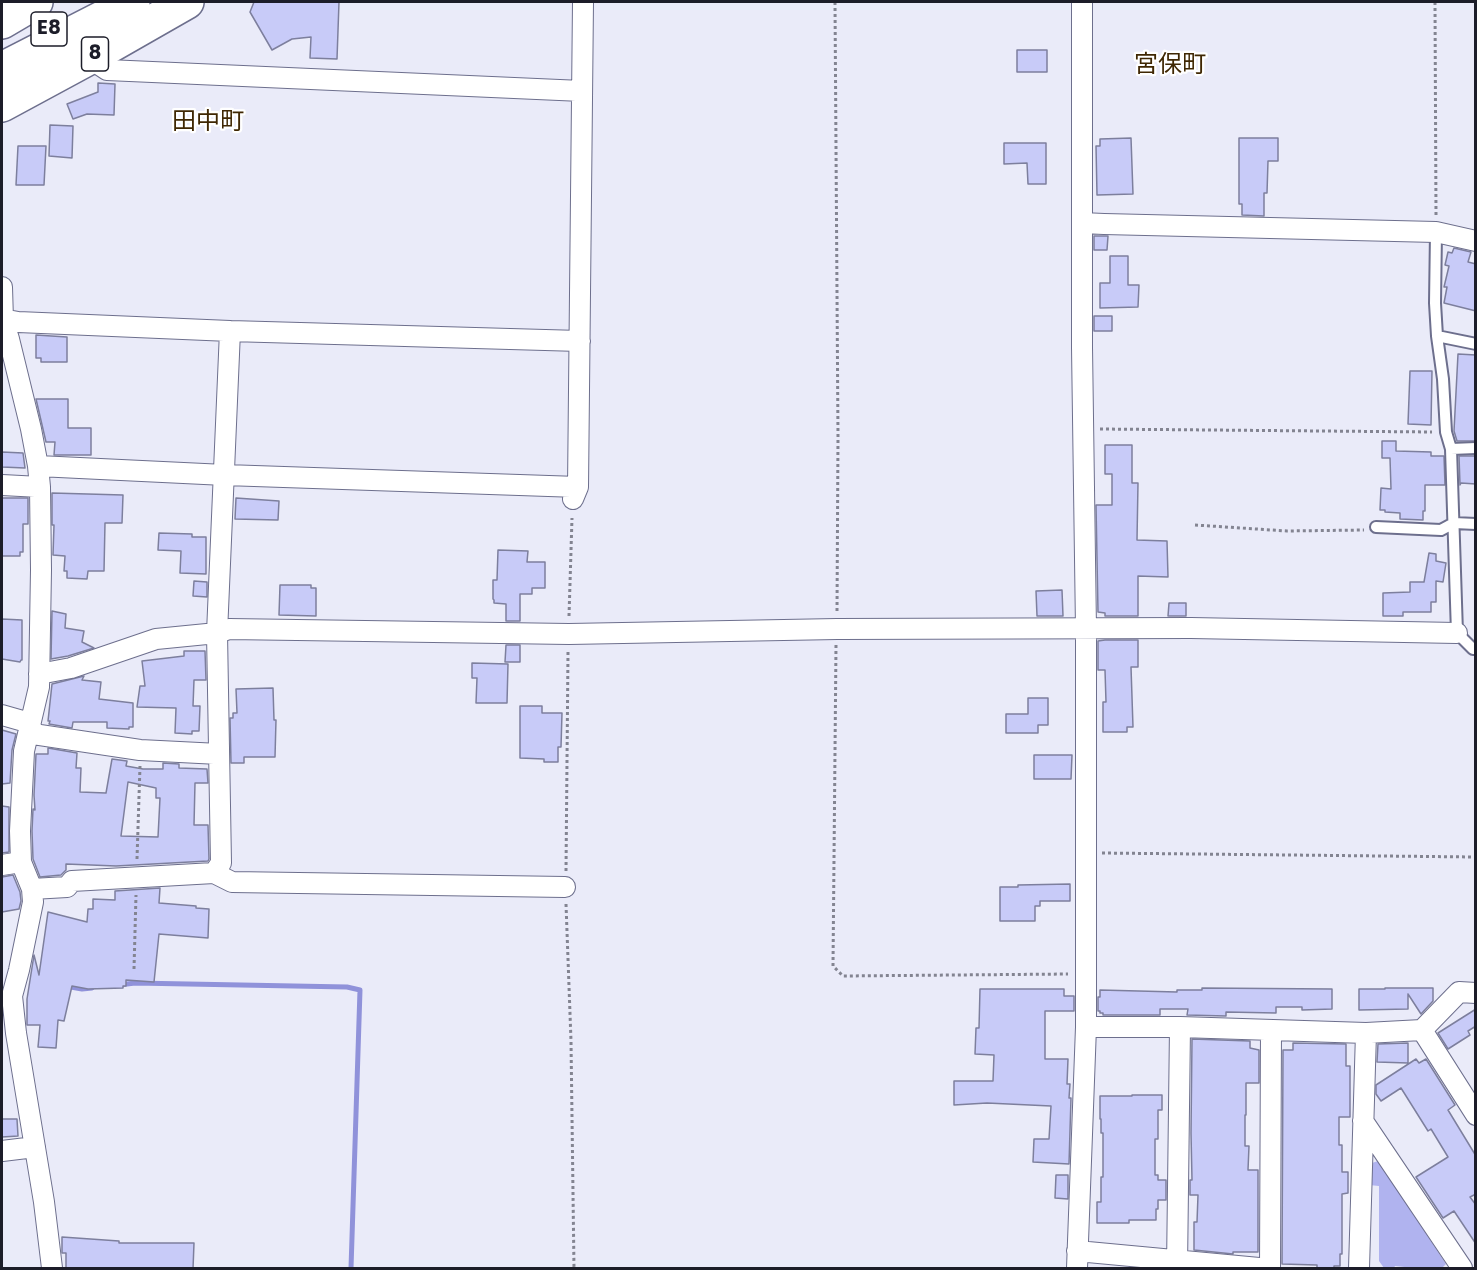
<!DOCTYPE html>
<meta charset="utf-8">
<style>
body{margin:0}
#map{position:relative;width:1477px;height:1270px;overflow:hidden;background:#eaebf9;font-family:Poppins,sans-serif}
canvas{display:block}
.frame{position:absolute;inset:0;border:3px solid #1c1d29;pointer-events:none}
</style>
<div id="map">
<canvas width="1477" height="1270"></canvas>
<div class="frame"></div>
</div>
<script>
const ctx = document.querySelector('canvas').getContext('2d');
ctx.lineJoin = 'round';
function fillPath(path, color) {
  ctx.fillStyle = color;
  ctx.fill(path, 'evenodd');
}
function trace(path, color, width, dash) {
  ctx.strokeStyle = color;
  ctx.lineWidth = width;
  ctx.lineCap = dash ? 'butt' : 'round';
  ctx.setLineDash(dash || []);
  ctx.stroke(path);
}
function drawText(font, color, halo, rows, align = 'center') {
  ctx.font = font + ' Poppins,"Noto Sans JP",sans-serif';
  ctx.lineWidth = 4.5;
  ctx.setLineDash([]);
  ctx.textBaseline = 'middle';
  ctx.strokeStyle = halo;
  ctx.fillStyle = color;
  for (const [text, x, y, turn = 0] of rows) {
    ctx.save();
    ctx.translate(x, y);
    ctx.rotate((+turn || 0) * Math.PI / 180);
    ctx.textAlign = isNaN(turn) ? turn : align;
    if (halo) ctx.strokeText(text, 0, 0);
    ctx.fillText(text, 0, 0);
    ctx.restore();
  }
}
fillPath(new Path2D(`
 M1378,1161L1446,1264L1442,1268H1414L1395,1266L1394,1268H1384L1379,1261V1186L1369,1185L1372,1163Z`), '#b0b3ef');
trace(new Path2D(`
 M119,985L135,983L347,987L360,990L351,1268
 M65,986L82,989L92,988`), '#9092da', 5);
const building = new Path2D(`
 M254,2H339L337,59L310,58L311,37L292,39L272,50L250,12Z
 M1017,50H1047V72H1017Z
 M98,83L115,84L114,115L87,114L73,119L67,104L98,92Z
 M50,125L73,126L72,158L49,156Z
 M1131,138L1133,194L1097,195L1096,146H1100V139Z
 M1239,138H1278V161H1268L1267,193H1264V216L1242,215V204H1239Z
 M1004,143H1046V184H1028L1027,163L1004,164Z
 M18,146H46L44,185H16Z
 M1094,236H1108L1107,250H1094Z
 M1454,248L1471,252L1468,262L1476,264V311L1444,303L1447,287H1444L1449,266L1445,265L1448,252L1452,253Z
 M1110,256H1128V285H1139L1138,307L1100,308V283H1110Z
 M1094,316H1112V331H1094Z
 M36,335L67,337V362H41V358H36Z
 M1458,354L1476,355V441H1457L1454,431Z
 M1410,371H1432L1431,425L1408,424Z
 M36,399H68V428H91V455H54L55,442H46Z
 M1382,441H1396V451L1431,452V456H1444L1445,485H1425V511H1423V520L1400,519V513L1385,512V510H1380L1381,488L1391,489L1390,458H1382Z
 M1105,445H1132V483H1138L1137,540L1167,541L1168,577L1138,576V616H1105V613L1098,612L1096,505H1112V474H1105Z
 M2,452L23,453L25,468L2,467Z
 M1459,456H1476V484L1461,483L1460,485Z
 M52,493L123,495L122,523H105L104,571H88L87,579L67,578V571H64L65,556L53,555L54,525H52Z
 M2,498H28V524H23V552H20V556H2Z
 M236,498L279,501L278,520L235,519Z
 M159,533L192,534V537H206V574L180,573L181,551L158,550Z
 M498,550L528,551L527,562H545V588H532V594H520V621H506V604L494,603V600L493,599V580H497Z
 M1429,553L1436,554V561L1446,563L1443,582L1436,581V602H1431V612H1403V616H1383V593L1410,592V582H1424Z
 M194,581L207,582V597L193,596Z
 M280,585H311V588H316V616L279,615Z
 M1062,590L1063,616H1037L1036,591Z
 M1169,603H1186V616H1168Z
 M52,611L66,614L65,628L84,631L82,642L94,648L68,656L51,659Z
 M2,619L22,620V660H21L20,662L2,659Z
 M1105,640H1138V667H1131L1133,727H1127V732H1103V702H1106L1105,670H1098V641Z
 M506,645H520V662H505Z
 M184,651H205L206,680H194L193,706H200L199,731H192V734L175,733L176,708L137,707L140,686H145L142,661L184,656Z
 M472,663L508,664L507,703H476L477,678H472Z
 M84,676L82,680L101,682L99,699L133,703V727H129V729L107,728V722H73L72,728L49,724L50,721H48L52,684Z
 M273,688L274,720H276L275,757H244V763H231L230,718H233V713H237L236,689Z
 M1028,698H1048V725H1038V733H1006V714H1028Z
 M520,706H542V713H562L561,747H558V762H544V759L520,758Z
 M2,730L16,734L12,750L10,783L2,784Z
 M48,748L77,753L76,768H81L80,792L106,793L112,759L127,761L126,766L143,769H163V763L179,764V768L207,769L208,783H195L194,825H208L209,859L208,861L116,866L66,864V870L61,875L40,877L33,859L32,831L33,809L35,810L34,795L36,754H48ZM128,782L156,788V798H160L158,837L121,836Z
 M1034,755H1072L1071,779H1034Z
 M2,806L9,807V852L2,853Z
 M13,875L20,892L21,901L19,909L2,912V877Z
 M1070,884V901H1040V906H1035V921H1000V887H1018V885Z
 M160,888L159,903L196,906V908L209,909L208,938L159,934L154,982L126,980V986H123V988L88,989L72,986L64,1021L58,1020L56,1048L38,1047L40,1025H27V999L34,955L39,975L48,912L87,922L88,909H93V899L115,900V891Z
 M1202,988L1332,989V1009L1302,1010V1007H1276V1013L1226,1012V1016L1187,1015L1188,1009H1160V1015H1103V1013H1100V1011H1098V997H1100V990L1177,992V990H1202Z
 M1385,988H1433V1001L1421,1014L1408,994V1009L1359,1010V989H1385Z
 M980,989H1064V996H1074V1011H1045V1059H1068L1067,1084H1070L1069,1098H1071L1069,1164L1033,1162L1034,1139H1049L1051,1106L987,1103L954,1105V1081H993L994,1055L975,1054L976,1028H979Z
 M1476,1009V1026L1468,1031L1470,1035L1448,1049L1438,1033Z
 M1192,1039L1250,1041V1048L1259,1050V1083H1246V1115H1245V1146H1249L1248,1170H1258V1252H1233V1254L1194,1250V1222H1197L1198,1195H1190V1180H1192L1191,1133Z
 M1293,1043L1346,1044V1066H1350V1117H1339V1145H1342V1172H1348V1193L1342,1194V1254H1340V1266H1334V1268H1317V1265L1282,1264L1283,1050H1293Z
 M1408,1043V1063L1377,1062L1378,1044Z
 M1416,1059L1419,1063L1426,1059L1455,1105L1448,1110L1476,1156V1194L1470,1197L1476,1205V1244L1454,1211L1443,1218L1416,1177L1448,1157L1431,1129L1428,1131L1401,1088L1381,1101L1376,1094V1085Z
 M1132,1095H1162V1110H1158V1139H1155V1175H1158V1180H1166V1200H1158V1209H1156V1220H1129V1223H1097V1202H1101V1177H1103V1133H1101V1119H1100V1096H1132Z
 M2,1119H17L18,1136L2,1137Z
 M1056,1175H1068V1199L1055,1198Z
 M62,1237L119,1241V1243H194L193,1269H66V1253H62Z`);
fillPath(building, '#c8cbf8');
trace(building, '#7d7f9d', 1.5);
const lane = new Path2D(`
 M1436,232L1435,303L1437,336L1443,379L1446,432L1451,449L1457,633L1473,649H1476
 M1437,336L1476,344
 M1451,449L1476,448
 M1376,527L1441,530L1454,523L1476,524`);
const street = new Path2D(`
 M89,58L107,70L582,91
 M1082,223L1104,224L1436,232L1476,241
 M2,287L3,320L9,339L31,429L38,466L40,487L41,570L39,687L24,751L20,831L21,862L32,889L33,902L19,970L12,996L16,1033L44,1202L52,1268
 M2,319L18,322L230,331L580,341
 M38,466L225,475L578,487
 M2,485L40,487
 M573,499L578,487L583,2
 M39,674L71,668L156,639L217,633L229,629L569,634L837,629L1191,628L1457,633
 M2,715L30,723
 M30,723L33,734L140,750L219,754
 M2,865L21,862
 M214,873L232,882L565,887
 M32,889L67,887L72,881L214,873L221,863L217,633L230,331
 M1086,1027H1180L1366,1033L1422,1030L1459,992L1476,993
 M1422,1030L1476,1115
 M1363,1121L1462,1268
 M2,1151L35,1147
 M1077,1251L1259,1268
 M1077,1268L1086,1027V629L1082,347V2
 M1177,1268L1180,1027
 M1270,1268L1271,1030
 M1359,1268L1366,1033`);
const highway = new Path2D(`
 M2,22L36,2
 M2,69L133,2
 M2,105L89,58L187,2`);
trace(lane, '#6d6f8d', 14);
trace(street, '#6d6f8d', 22);
trace(highway, '#6d6f8d', 36);
trace(new Path2D(`
 M835,2L838,437L837,612
 M1435,2L1436,215
 M1100,429L1432,432
 M1195,525L1287,531L1364,530
 M569,616L572,518
 M836,645L833,966L843,976L1068,974
 M1102,853L1476,857
 M137,859L140,766
 M566,871L568,652
 M566,904L571,1041L574,1268
 M134,969L136,895`), '#838491', 3, [3, 3]);
trace(lane, '#fff', 10);
trace(street, '#fff', 20);
trace(highway, '#fff', 33);
for (const [x, y, w] of [
 [49,29,36],
 [95,54,27]
]) {
  const box = new Path2D();
  box.roundRect(x - w / 2, y - 17, w, 34, 4.5);
  ctx.fillStyle = '#fff';
  ctx.fill(box);
  trace(box, '#1c1d29', 1.5);
}
drawText('bold 20px', '#1c1d29', null, [
 ["E8",49,29],
 ["8",95,54]
]);
drawText('24px', '#3f2703', '#fff', [
 ["宮保町",1170,66],
 ["田中町",208,123]
]);
</script>
